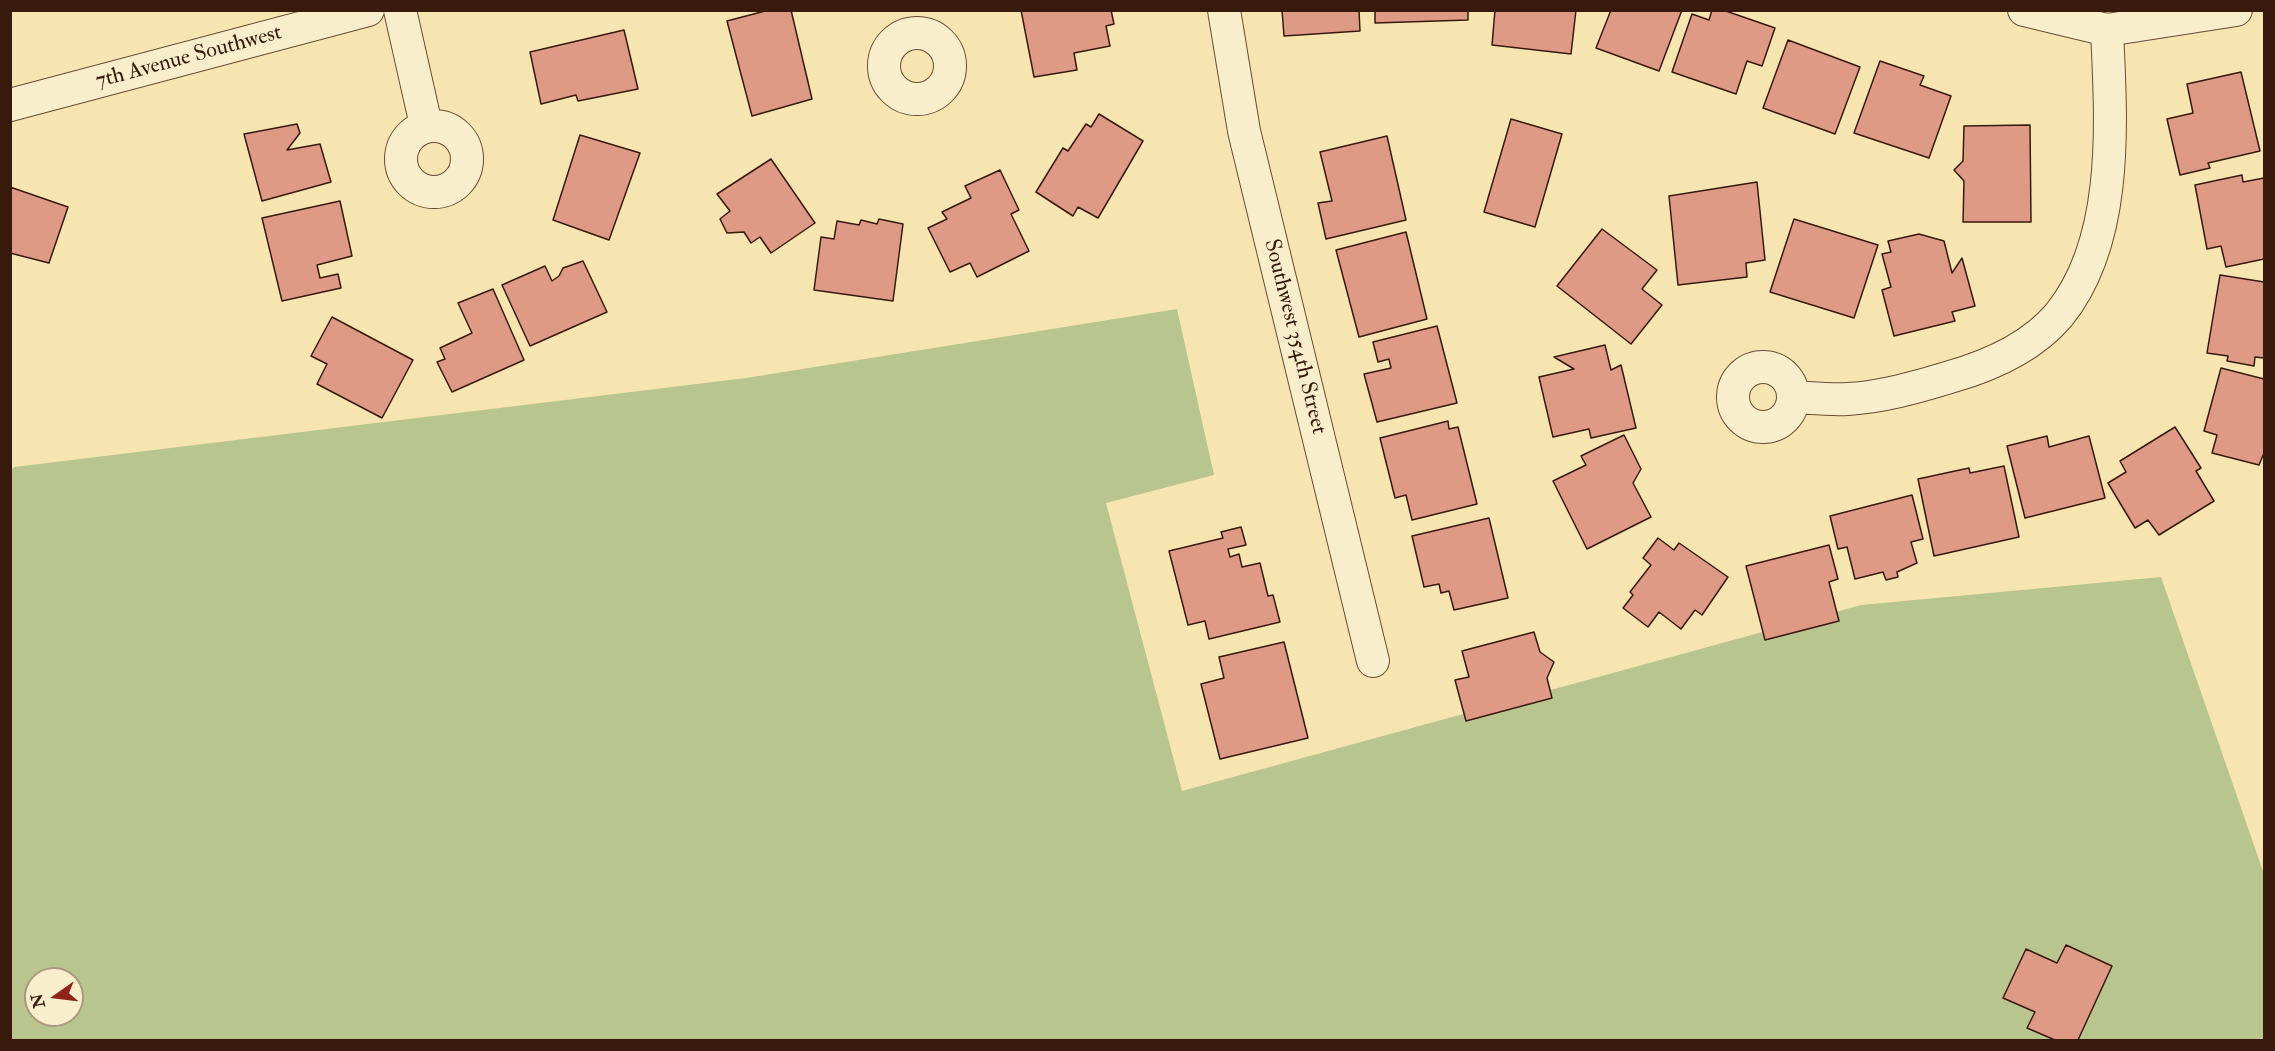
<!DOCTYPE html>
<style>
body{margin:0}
#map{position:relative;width:2275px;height:1051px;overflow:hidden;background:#f6e5b1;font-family:"IM FELL Double Pica",serif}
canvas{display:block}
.frame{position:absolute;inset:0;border:12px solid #381a0d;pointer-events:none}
.north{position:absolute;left:24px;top:967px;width:60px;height:60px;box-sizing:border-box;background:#f9eecc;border:2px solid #ac9980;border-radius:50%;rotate:256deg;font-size:16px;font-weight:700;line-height:24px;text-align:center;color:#381a0d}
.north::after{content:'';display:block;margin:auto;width:21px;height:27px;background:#8f2418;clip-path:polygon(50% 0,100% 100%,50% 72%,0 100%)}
</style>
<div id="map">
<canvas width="2275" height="1051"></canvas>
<div class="frame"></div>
<div class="north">N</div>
</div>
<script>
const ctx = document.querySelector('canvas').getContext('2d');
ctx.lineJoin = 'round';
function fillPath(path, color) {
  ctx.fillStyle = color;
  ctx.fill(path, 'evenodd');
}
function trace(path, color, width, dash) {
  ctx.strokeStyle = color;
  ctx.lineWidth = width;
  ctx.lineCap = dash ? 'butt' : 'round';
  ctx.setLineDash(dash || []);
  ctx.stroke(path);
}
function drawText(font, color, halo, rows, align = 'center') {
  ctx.font = font + ' "IM FELL Double Pica",serif';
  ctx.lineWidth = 6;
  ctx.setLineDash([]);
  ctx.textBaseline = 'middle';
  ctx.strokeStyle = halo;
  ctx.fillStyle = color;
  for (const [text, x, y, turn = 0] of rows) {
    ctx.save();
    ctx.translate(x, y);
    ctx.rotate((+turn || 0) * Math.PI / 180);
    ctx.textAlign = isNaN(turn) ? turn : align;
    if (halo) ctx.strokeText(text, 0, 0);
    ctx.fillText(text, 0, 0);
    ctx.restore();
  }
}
fillPath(new Path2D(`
 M1177,309L1214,475L1106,503L1182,791L1861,605L2161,577L2264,874V1040H11L10,472L14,467L746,378ZM36,979H72V1015H36Z`), '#b9c58e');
const building = new Path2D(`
 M769,10H791L812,99L752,116L727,21Z
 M1021,10H1111L1114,24L1106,26L1110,46L1074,53L1077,70L1034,77Z
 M1282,10H1359L1360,31L1284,36Z
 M1375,10H1468V20L1375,23Z
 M1495,10H1576L1571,54L1492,45Z
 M1611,10H1682L1659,71L1596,48Z
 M1712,10H1723L1775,28L1762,66L1747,61L1736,94L1672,72L1692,14L1709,20Z
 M624,30L638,89L578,101L576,95L541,104L530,52Z
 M1788,40L1860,67L1835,134L1763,108Z
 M1880,61L1924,76L1920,85L1951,96L1929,158L1854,133Z
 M2241,72L2260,151L2208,163L2210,168L2180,175L2167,119L2193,113L2187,84Z
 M1099,114L1143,141L1098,218L1078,207L1073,216L1036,192L1063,148L1068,151L1086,124L1091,127Z
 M1511,119L1562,134L1535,227L1484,212Z
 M297,124L300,133L287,150L320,144L331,182L262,201L244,134Z
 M2030,125L2031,222H1963L1964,181L1954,170L1963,161L1964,126Z
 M580,135L640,153L609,240L553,220Z
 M1387,136L1406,220L1326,239L1318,203L1332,201L1320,152Z
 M771,159L815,223L771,253L760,237L751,243L744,232L727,233L720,219L730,211L717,194Z
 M1000,170L1019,210L1011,214L1029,251L977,277L970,263L950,272L928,228L947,219L942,212L971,198L965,186Z
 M2242,175L2243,182L2264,178V259L2226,267L2221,246L2207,249L2195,185Z
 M1757,182L1765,260L1746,263L1747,277L1678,285L1669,196Z
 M10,187L68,207L49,263L10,253Z
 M340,201L352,256L317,265L320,278L338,274L341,288L282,301L262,218Z
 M879,219L903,224L893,301L814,290L821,237L834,239L837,221L859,225L861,220L877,224Z
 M1794,219L1878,245L1854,318L1770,292Z
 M1602,229L1657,270L1642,289L1662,305L1631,344L1557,286Z
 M1406,232L1427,319L1359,337L1336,250Z
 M1919,234L1944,241L1952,273L1962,258L1975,306L1952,312L1955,321L1894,336L1882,290L1891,287L1882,254L1891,252L1888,241Z
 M583,261L607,312L530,346L502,285L545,266L552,281L559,276L563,268Z
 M2220,275L2264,282V358L2255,357L2254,366L2227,361L2228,356L2207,353Z
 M493,289L524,360L452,392L437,362L445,359L440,348L472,333L458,303Z
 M332,317L413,360L382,418L317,384L327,364L311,356Z
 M1437,326L1457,403L1377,422L1364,374L1391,368L1389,359L1378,362L1373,342Z
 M1605,345L1611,370L1621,365L1636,428L1591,438L1589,429L1553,437L1539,377L1574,369L1554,357Z
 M2221,368L2264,379V453L2259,465L2212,453L2217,435L2204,431Z
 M1448,421L1449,429L1458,427L1477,504L1412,520L1406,495L1395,498L1380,438Z
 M2175,427L2201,468L2196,471L2214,501L2159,535L2148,520L2135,528L2108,483L2126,472L2120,461Z
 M1624,435L1641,469L1633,483L1651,517L1587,549L1553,481L1586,465L1581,456Z
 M2047,436L2049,447L2089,436L2105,498L2025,518L2007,446Z
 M2004,466L2019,537L1934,556L1918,479L1969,468L1970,473Z
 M1912,495L1923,539L1911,542L1917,563L1897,572L1898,577L1886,580L1883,572L1855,579L1847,547L1838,549L1830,516Z
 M1489,518L1508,598L1454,610L1449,591L1441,593L1439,584L1424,587L1412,536Z
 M1241,527L1246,545L1228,549L1230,557L1239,554L1242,567L1260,563L1268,596L1273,595L1280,622L1209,639L1205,621L1188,625L1169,551L1223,538L1221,532Z
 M1658,538L1674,550L1679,543L1728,577L1702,615L1695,610L1681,629L1659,612L1648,627L1623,608L1633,595L1630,592L1651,565L1643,558Z
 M1829,545L1838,579L1829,582L1839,621L1765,640L1746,566Z
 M1534,632L1540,652L1554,662L1547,678L1552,698L1466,721L1455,680L1469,677L1462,651Z
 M1284,642L1308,738L1220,759L1201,684L1224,678L1219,657Z
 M2066,945L2112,966L2078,1040H2055L2027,1028L2035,1012L2003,998L2026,949L2057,963Z`);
fillPath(building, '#de9a84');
trace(building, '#381a0d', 1.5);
const minor = new Path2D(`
 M400,10L426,125
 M1224,10L1244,131L1373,661
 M2024,10L2107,30L2236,10
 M884 66a33 33 0 1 1 66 0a33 33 0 1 1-66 0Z
 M10,105L368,10
 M401 159a33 33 0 1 1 66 0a33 33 0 1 1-66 0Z
 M1733 397a30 30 0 1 1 60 0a30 30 0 1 1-60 0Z
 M1794,397C1812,398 1830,400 1848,399C1883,397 1917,387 1950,377C1989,366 2032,347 2059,315C2120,240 2111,120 2107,30`);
trace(minor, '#684d36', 34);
trace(minor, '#f9eecc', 32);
drawText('22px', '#381a0d', '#f9eecc', [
 ["7th Avenue Southwest",189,58,-15],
 ["Southwest 354th Street",1294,337,76]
]);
</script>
